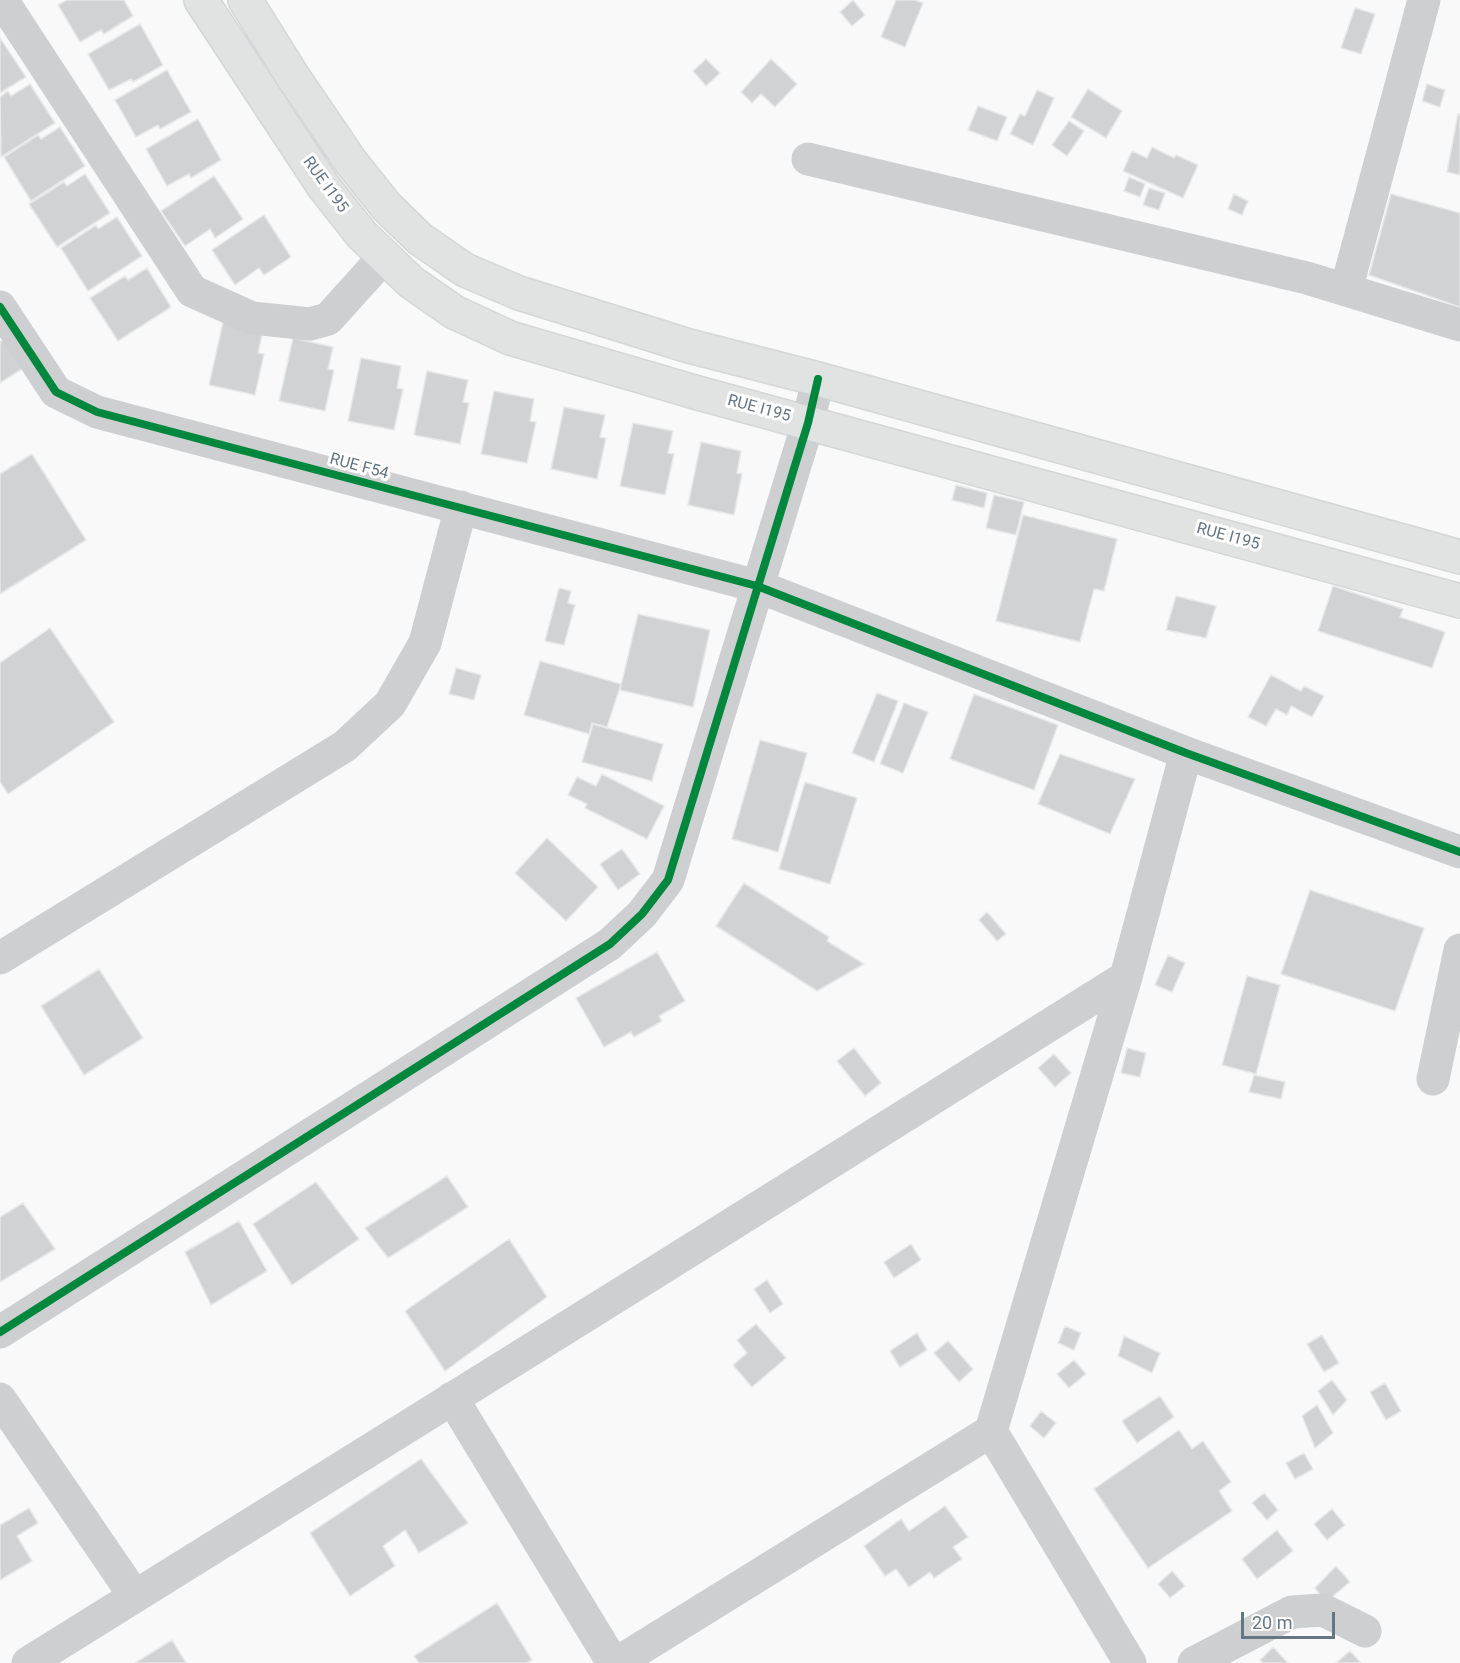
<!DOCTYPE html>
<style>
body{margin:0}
#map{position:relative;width:1460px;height:1663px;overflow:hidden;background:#f9f9f9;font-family:Roboto,sans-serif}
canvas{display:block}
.scale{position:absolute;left:1241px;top:1612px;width:94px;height:27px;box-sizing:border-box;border:3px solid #657683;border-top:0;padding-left:8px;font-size:18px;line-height:21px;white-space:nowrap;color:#657683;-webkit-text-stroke:4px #fff;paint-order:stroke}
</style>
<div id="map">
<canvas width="1460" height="1663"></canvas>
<div class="scale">20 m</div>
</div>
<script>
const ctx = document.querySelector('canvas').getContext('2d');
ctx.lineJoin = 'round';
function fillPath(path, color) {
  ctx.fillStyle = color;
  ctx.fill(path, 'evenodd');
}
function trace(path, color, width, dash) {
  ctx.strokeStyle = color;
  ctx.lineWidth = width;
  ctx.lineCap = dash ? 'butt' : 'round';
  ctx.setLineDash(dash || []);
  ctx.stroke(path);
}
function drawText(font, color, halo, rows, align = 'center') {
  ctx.font = font + ' Roboto,sans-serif';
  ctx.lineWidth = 6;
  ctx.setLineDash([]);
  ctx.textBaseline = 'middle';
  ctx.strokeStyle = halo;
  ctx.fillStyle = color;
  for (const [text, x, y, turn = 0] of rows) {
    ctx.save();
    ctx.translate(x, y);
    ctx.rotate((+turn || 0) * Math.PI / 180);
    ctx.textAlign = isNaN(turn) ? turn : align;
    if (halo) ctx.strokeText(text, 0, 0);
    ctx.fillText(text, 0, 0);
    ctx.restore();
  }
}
const building = new Path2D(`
 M67,0H124L133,16L104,34L101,30L80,42L58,5Z
 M853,0L865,15L852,26L840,12Z
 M896,0H915L923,3L905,47L881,37Z
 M1355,8L1375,14L1361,54L1341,48Z
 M140,24L163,65L133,82L131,79L109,90L88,54Z
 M0,38L26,77L0,93Z
 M706,59L720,73L706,86L693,71Z
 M771,59L797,84L775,107L761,94L752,103L741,92Z
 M167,70L191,112L160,129L158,125L136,137L115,100Z
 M30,84L55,123L1,157L0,97L8,91L11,96Z
 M1427,84L1445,90L1440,107L1422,101Z
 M1088,89L1122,111L1106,138L1071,117Z
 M1037,90L1054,98L1033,145L1010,134L1020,114L1025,116Z
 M978,106L1007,117L997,141L968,130Z
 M1458,114H1460V175L1447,172Z
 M198,119L221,160L191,178L189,174L167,186L146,149Z
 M1069,121L1084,131L1067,156L1052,145Z
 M60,127L85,166L31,201L4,157L38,135L41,139Z
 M1152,147L1174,158L1176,155L1198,165L1183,198L1123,171L1132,151L1147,158Z
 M85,174L110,213L57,247L29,204L64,182L67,186Z
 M214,176L243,219L215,238L210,229L185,246L161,211Z
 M1129,177L1145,184L1140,197L1124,191Z
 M1149,188L1165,193L1159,210L1143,205Z
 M1234,194L1248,201L1242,215L1228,209Z
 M1391,194L1460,213V307L1369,275Z
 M264,215L291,257L264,275L259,268L235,285L212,250Z
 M117,217L142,256L88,291L61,248L96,225L98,229Z
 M147,268L171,307L118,341L90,298L125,276L128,280Z
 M223,322L263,331L258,353L264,354L255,395L209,385Z
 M6,338L25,367L0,383V342Z
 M293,338L333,347L328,369L334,370L325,411L279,401Z
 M361,358L401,366L397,388L403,389L394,430L348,421Z
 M427,371L468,380L463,402L469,403L460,444L414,435Z
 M494,391L534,399L530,421L536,422L527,463L481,454Z
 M564,407L605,415L600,437L606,438L597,479L551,469Z
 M633,423L673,431L668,453L674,454L665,495L620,486Z
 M701,442L741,451L737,473L742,474L734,515L688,505Z
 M32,454L86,540L0,594V474Z
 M956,485L987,493L984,508L952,500Z
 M994,495L1024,502L1016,535L986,528Z
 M1023,515L1117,539L1104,591L1094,589L1080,642L996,621Z
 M1333,586L1403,609L1400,617L1445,632L1432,668L1318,631Z
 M559,588L571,591L568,603L575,605L564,645L545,641Z
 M1176,596L1216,606L1206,638L1166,630Z
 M638,614L710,630L693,707L620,690Z
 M50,628L114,722L8,794L0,782V663Z
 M540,661L621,684L607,727L592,723L589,734L524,715Z
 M456,668L481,675L474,700L449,694Z
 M1271,675L1301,691L1304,686L1324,696L1312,717L1291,706L1287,715L1276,709L1266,726L1248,717Z
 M877,693L898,701L874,762L852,753Z
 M974,694L1058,725L1034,790L950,759Z
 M904,703L928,712L903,773L880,764Z
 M593,724L663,744L652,781L582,762Z
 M760,740L807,753L778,852L732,839Z
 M1060,754L1135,779L1110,834L1038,804Z
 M602,774L664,806L647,839L585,808L587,804L568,795L577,777L596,786Z
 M805,782L857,798L830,884L779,869Z
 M547,838L598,887L566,921L515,873Z
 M622,849L640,874L618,890L600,864Z
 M744,883L829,937L827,941L864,964L817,991L716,926Z
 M1310,890L1424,928L1395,1011L1281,974Z
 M987,912L1006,934L997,941L979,920Z
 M657,952L685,1001L659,1016L662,1021L634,1037L631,1032L604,1047L576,998Z
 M1168,955L1185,963L1172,992L1155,985Z
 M99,969L143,1038L84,1075L41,1006Z
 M1247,976L1280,985L1256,1074L1222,1065Z
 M854,1048L881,1083L865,1096L837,1061Z
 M1127,1048L1146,1053L1140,1077L1121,1073Z
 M1054,1054L1071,1073L1055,1087L1038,1068Z
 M1254,1075L1285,1082L1281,1099L1249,1092Z
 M447,1176L468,1207L388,1258L365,1228Z
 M316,1182L359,1239L292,1285L253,1224Z
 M23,1203L55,1249L0,1282V1217Z
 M239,1221L267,1271L211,1305L185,1252Z
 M509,1239L547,1297L445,1371L405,1311Z
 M911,1244L921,1260L894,1278L884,1262Z
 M767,1280L783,1304L770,1313L754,1289Z
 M756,1324L786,1358L752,1387L733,1365L747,1353L737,1340Z
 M1065,1326L1081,1333L1074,1350L1058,1343Z
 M917,1333L927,1350L900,1367L890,1351Z
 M1322,1335L1339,1363L1324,1372L1307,1344Z
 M1124,1336L1160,1353L1152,1373L1118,1356Z
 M948,1341L973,1369L959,1382L934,1353Z
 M1074,1360L1086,1374L1069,1388L1057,1374Z
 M1332,1380L1347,1400L1333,1415L1318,1391Z
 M1385,1383L1401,1411L1386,1420L1370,1392Z
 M1160,1396L1174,1417L1137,1443L1122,1421Z
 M1317,1405L1333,1433L1315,1448L1302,1416Z
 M1041,1411L1056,1423L1044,1438L1030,1426Z
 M1179,1430L1192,1449L1203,1441L1231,1482L1219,1491L1232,1511L1148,1568L1094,1489Z
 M1304,1453L1313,1469L1295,1479L1286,1463Z
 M421,1459L468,1523L419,1553L405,1530L383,1546L395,1566L350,1596L310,1533Z
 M1264,1493L1278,1510L1267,1520L1252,1503Z
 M945,1506L968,1537L953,1547L962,1559L934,1578L930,1572L909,1587L896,1569L885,1576L864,1546L901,1519L909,1531Z
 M29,1508L38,1523L17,1536L32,1561L0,1580V1525Z
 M1332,1509L1345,1525L1327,1540L1314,1524Z
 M1277,1530L1293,1551L1257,1579L1242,1559Z
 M1336,1566L1350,1582L1326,1602L1315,1588Z
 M1172,1571L1185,1586L1170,1598L1158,1584Z
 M497,1603L532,1660L527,1663H419L414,1656Z
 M172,1640L186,1663H135Z
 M1273,1647L1288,1663H1263L1260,1660Z
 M1350,1651L1361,1663H1336Z`);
fillPath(building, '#d0d2d3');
trace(building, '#e8e8e8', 1.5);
const major = new Path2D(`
 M201,0L324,187L362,235L411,282L454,312L510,338L698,393L1460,601
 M245,0L292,75L351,162L386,206L420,239L465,270L519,293L689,346L818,379L1460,557`);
trace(major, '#d5d6d7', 36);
trace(new Path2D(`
 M2,0L192,291L252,318L310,324L328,319L384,257
 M808,159L1307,278L1460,325
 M1346,290L1424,0
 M0,307L56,392L97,412L757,586L1186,753L1460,852
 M0,958L345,746L390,704L425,643L461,507
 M1433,1079L1460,950
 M0,1332L610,944L642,914L668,880L808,423L818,379
 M452,1398L613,1663
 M0,1399L134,1595
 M991,1431L1130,1663
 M28,1663L646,1278L1126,977
 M617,1663L991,1431L1126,977L1186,753
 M1194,1663L1292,1612L1323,1610L1365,1631`), '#cecfd0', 33);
trace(major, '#e1e2e2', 33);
trace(new Path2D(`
 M0,307L56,392L97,412L757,586L1186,753L1460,852
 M0,1332L610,944L642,914L668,880L808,423L818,379`), '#00873e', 8);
drawText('16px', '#657683', '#fff', [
 ["RUE I195",325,185,54],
 ["RUE I195",759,409,15],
 ["RUE F54",359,467,15],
 ["RUE I195",1228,537,15]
]);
</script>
